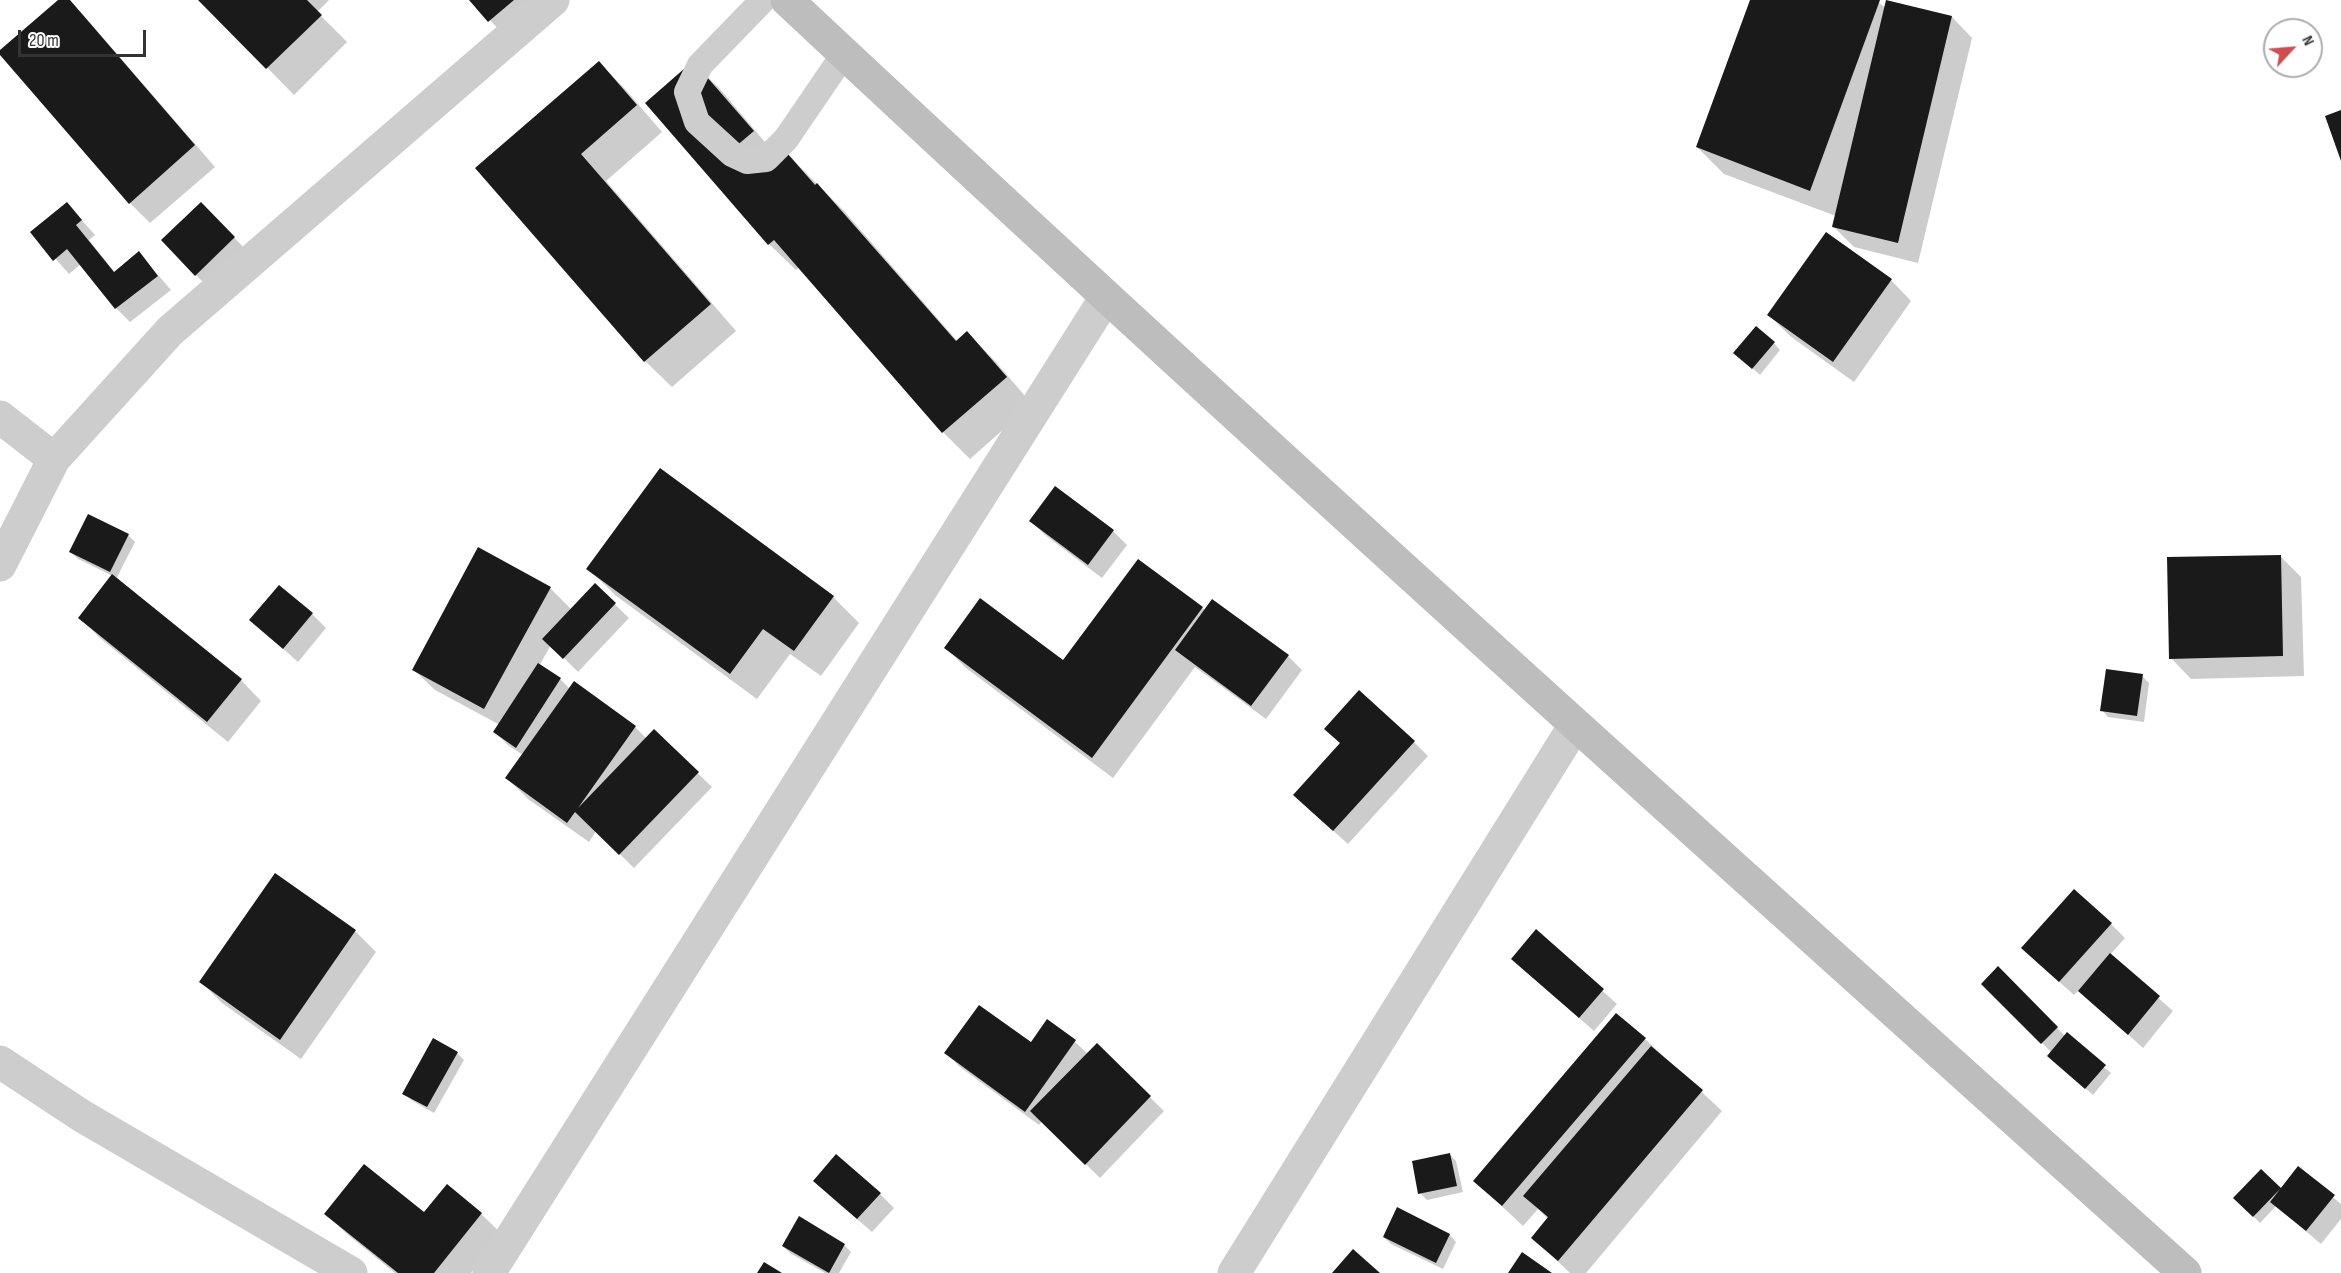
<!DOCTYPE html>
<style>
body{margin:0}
#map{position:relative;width:2341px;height:1273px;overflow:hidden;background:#fff;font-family:"Sofia Sans Condensed",sans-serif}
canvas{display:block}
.north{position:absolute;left:2263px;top:18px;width:60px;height:60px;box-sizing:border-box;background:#fff;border:2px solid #adadad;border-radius:50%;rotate:64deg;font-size:16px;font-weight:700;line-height:24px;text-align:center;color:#333}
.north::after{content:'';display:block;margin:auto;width:21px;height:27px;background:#d24d50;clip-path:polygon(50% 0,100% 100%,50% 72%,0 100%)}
.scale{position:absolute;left:18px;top:30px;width:128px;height:27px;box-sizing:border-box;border:3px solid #333;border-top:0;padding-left:8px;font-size:18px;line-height:21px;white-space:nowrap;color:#333;-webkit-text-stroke:4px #fff;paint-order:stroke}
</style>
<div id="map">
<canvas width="2341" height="1273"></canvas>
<div class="north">N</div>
<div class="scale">20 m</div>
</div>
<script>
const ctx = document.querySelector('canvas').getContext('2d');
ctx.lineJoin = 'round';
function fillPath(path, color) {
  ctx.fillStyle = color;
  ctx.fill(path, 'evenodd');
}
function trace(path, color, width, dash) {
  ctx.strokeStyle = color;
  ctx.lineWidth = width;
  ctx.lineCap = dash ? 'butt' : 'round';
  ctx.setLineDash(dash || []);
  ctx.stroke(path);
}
fillPath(new Path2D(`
 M60,0H68L85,17L215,167L150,223L130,203L0,52Z
 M201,0H329L317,12L347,42L294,95Z
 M471,0H544L504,35Z
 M1751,0H1875L1886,8L1952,17L1972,38L1918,263L1854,247L1834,227L1836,216L1724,174L1697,147Z
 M599,63L625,89L662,132L606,181L736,331L672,387L645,361L477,168Z
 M693,63L720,89L775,154L781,148L844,211L958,342L967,333L994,360L1032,404L970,459L943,432L799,267L796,270L769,244L647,103Z
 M67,204L95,235L89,240L115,273L139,253L171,290L130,322L116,308L81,264L69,274L32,232Z
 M215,218L248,252L210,289L196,275Z
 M1891,280L1911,301L1854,382L1790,336L1769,315Z
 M1774,343L1780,350L1760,375L1742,359Z
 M1031,521L1113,531L1127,545L1102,578L1045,535Z
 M128,535L135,542L116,579L241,680L261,701L228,742L100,638L80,618L113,576L78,559L71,552Z
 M2280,556L2301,577L2304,676L2191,679L2171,658Z
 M588,568L833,597L859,623L821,676L790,654L757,699L615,595Z
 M595,585L629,618L578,672L551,645L539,666L560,679L570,689L574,683L635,727L647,739L654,731L712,787L634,868L596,831L589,842L528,799L507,778L523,755L509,746L495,732L500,725L435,690L414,670L550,588L572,610Z
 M1202,608L1288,656L1302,670L1266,719L1195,667L1113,778L966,668L946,648L1063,662Z
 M312,614L326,628L298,662L251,620Z
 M2142,676L2149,683L2144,722L2108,717L2102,710Z
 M1414,742L1428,756L1348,844L1309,809L1341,744Z
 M276,875L356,932L376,952L301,1059L222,1003L201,982Z
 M2111,924L2125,938L2110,955L2173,1011L2143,1048L2079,990L2074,995L2037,962Z
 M1536,931L1617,1004L1594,1031L1527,972Z
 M1998,968L2066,1037L2111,1073L2093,1095L2056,1063L2052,1053L1983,984Z
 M1048,1021L1075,1042L1088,1054L1097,1045L1164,1111L1100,1178L1042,1121L1039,1125L960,1067L946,1053L1032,1044Z
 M1645,1039L1722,1111L1586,1273H1570L1533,1238L1548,1219L1538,1209L1523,1226L1475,1181Z
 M457,1053L464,1060L434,1113L411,1100L404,1093Z
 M1449,1154L1456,1161L1463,1192L1427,1200L1420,1193Z
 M2298,1168L2341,1204V1219L2321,1244L2276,1206L2260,1223L2235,1198L2261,1171L2281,1191Z
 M447,1186L481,1214L502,1234L471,1273H395L347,1234L326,1214H425Z
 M880,1194L894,1208L872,1232L829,1195Z
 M1398,1209L1450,1235L1456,1242L1443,1269L1391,1244L1384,1237Z
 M844,1245L851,1252L839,1273H825L790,1253L783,1246Z`), '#0003');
fillPath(new Path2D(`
 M58,0H70L195,145L129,204L0,55V50Z
 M198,0H307L322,15L266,69Z
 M469,0H514L488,22Z
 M1750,0H1880L1810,191L1696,147Z
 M1886,0L1952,16L1898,243L1832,227Z
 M599,61L637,105L581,154L711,304L644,362L475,168Z
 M693,61L754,131L735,147L754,170L781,146L815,185L817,183L956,341L967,331L1007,377L942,433L774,240L768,245L645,103Z
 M2341,110V161L2325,116Z
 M67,202L82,220L76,225L114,272L139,251L158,276L115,309L67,249L53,261L30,232Z
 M201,202L235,237L195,276L161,240Z
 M1826,232L1892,279L1833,362L1767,315Z
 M1756,326L1775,342L1752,369L1733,353Z
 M660,468L834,596L794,651L763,629L730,674L586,569Z
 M1055,486L1114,530L1088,565L1029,521Z
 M88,514L129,534L110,572L69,552Z
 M478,547L551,587L484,709L412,670Z
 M2281,555L2283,656L2169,659L2167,557Z
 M1138,559L1203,607L1092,758L944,648L980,598L1063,660Z
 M112,574L242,679L207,722L78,618Z
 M595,583L616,603L563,659L542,639Z
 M279,585L313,613L283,649L249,620Z
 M1212,599L1289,655L1251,706L1175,650Z
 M538,663L561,678L516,748L493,732Z
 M2106,669L2143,674L2137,716L2100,711Z
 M574,681L636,726L578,808L654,729L699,772L619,855L575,812L567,823L505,778Z
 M1359,690L1415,741L1333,831L1293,795L1340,743L1324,729Z
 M275,873L356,930L280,1040L199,982Z
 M2074,889L2112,923L2059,982L2021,948Z
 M1536,929L1604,989L1579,1018L1511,959Z
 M2110,953L2160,996L2128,1035L2078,991Z
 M1998,966L2058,1027L2041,1044L1981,984Z
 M979,1005L1031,1042L1047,1019L1076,1040L1025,1112L944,1053Z
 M1616,1013L1646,1038L1502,1206L1473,1181Z
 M2067,1032L2106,1065L2085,1089L2047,1056Z
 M433,1038L458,1052L427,1107L402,1094Z
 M1097,1043L1151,1096L1085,1165L1030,1111Z
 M1651,1046L1703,1090L1558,1261L1531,1238L1548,1217L1523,1196Z
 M1450,1153L1457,1186L1418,1194L1412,1161Z
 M836,1154L881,1193L857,1219L813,1181Z
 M364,1164L424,1212L447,1184L482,1213L434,1273H398L324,1214Z
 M2298,1166L2335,1195L2306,1231L2270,1202Z
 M2261,1169L2281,1188L2253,1217L2233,1198Z
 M1397,1207L1450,1234L1436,1263L1383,1237Z
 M799,1216L845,1244L829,1273L782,1246Z
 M1353,1249L1380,1273H1332Z
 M1522,1252L1552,1273H1508Z
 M764,1262L782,1273H757Z`), '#1a1a1a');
trace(new Path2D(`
 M763,0L700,65L687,92L697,122L732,154L747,161L766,159L786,139L844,54`), '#cdcdcd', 26);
trace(new Path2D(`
 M0,417L54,459
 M0,565L54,459L170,331L553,0
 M0,1062L82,1116L351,1273
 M489,1273L1106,297
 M1234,1273L1575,725`), '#cdcdcd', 33);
trace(new Path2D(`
 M787,0C1247,431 1716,852 2185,1273`), '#bdbdbd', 33);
</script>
